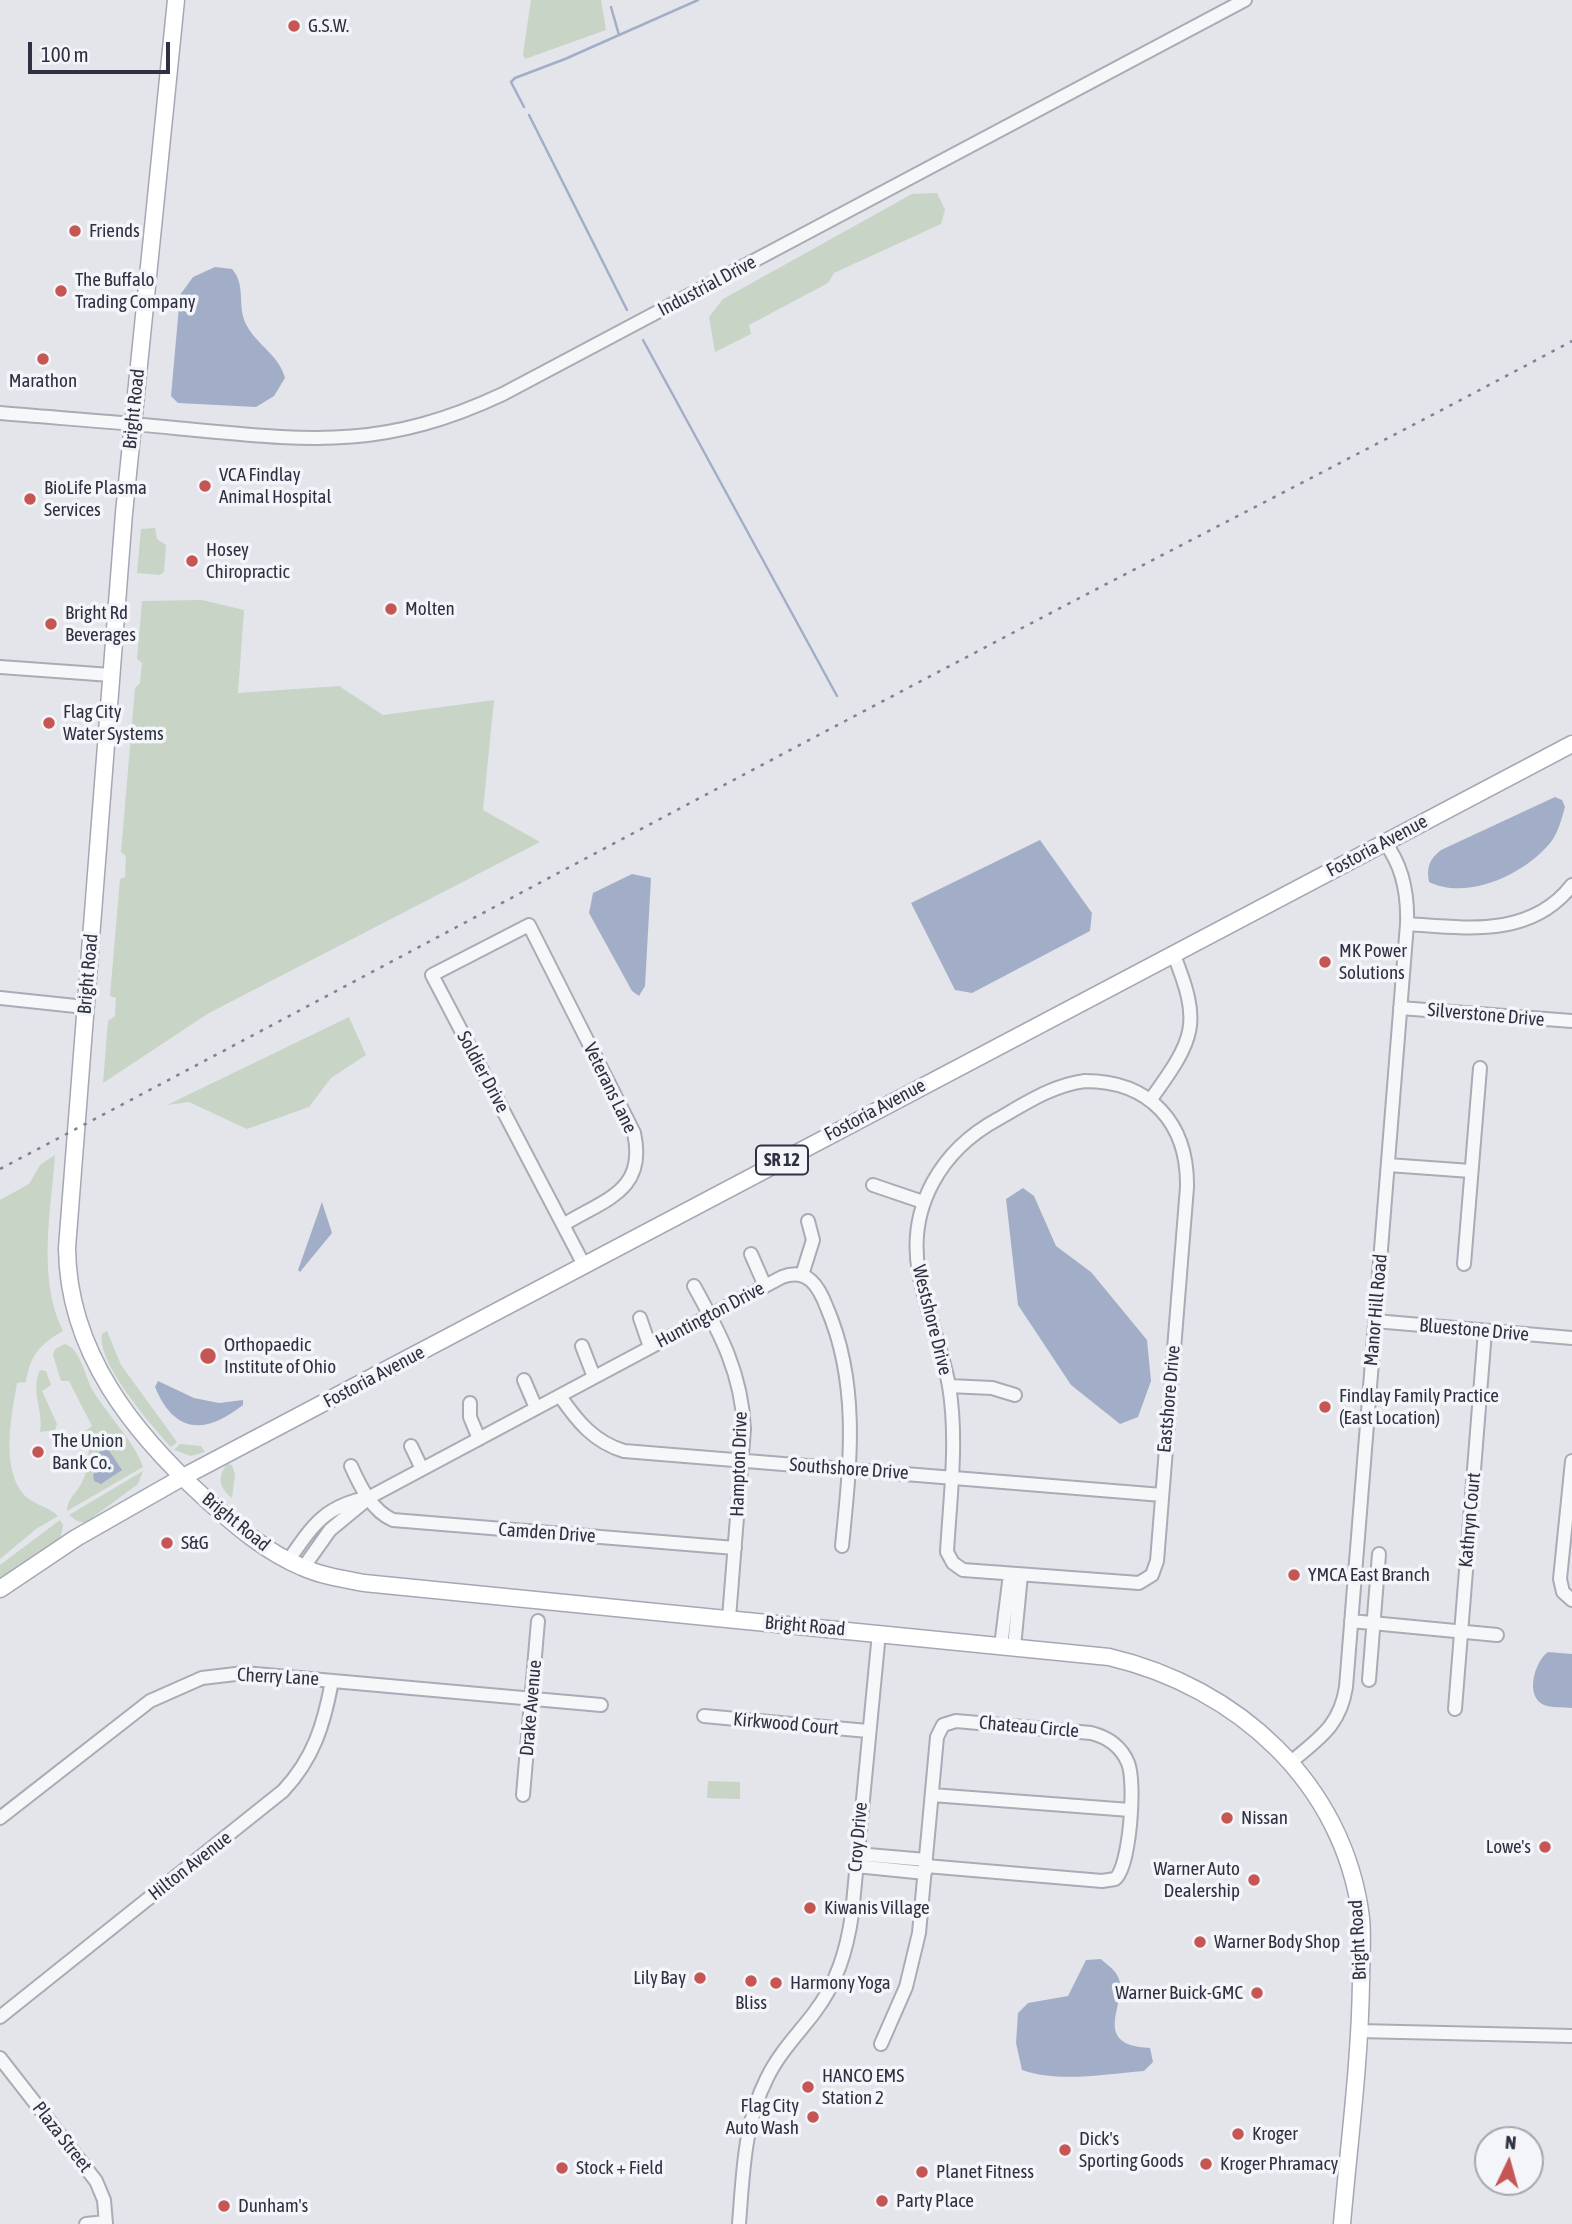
<!DOCTYPE html>
<style>
body{margin:0}
#map{position:relative;width:1572px;height:2224px;overflow:hidden;background:#e4e5eb;font-family:"Asap Condensed",sans-serif}
canvas{display:block}
.north{position:absolute;left:1474px;top:2126px;width:70px;height:70px;box-sizing:border-box;background:#f3f5f8;border:2px solid #a4a7af;border-radius:50%;rotate:5deg;font-size:19px;font-weight:700;line-height:28px;text-align:center;color:#2d3142}
.north::after{content:'';display:block;margin:auto;width:24px;height:32px;background:#c55654;clip-path:polygon(50% 0,100% 100%,50% 72%,0 100%)}
.scale{position:absolute;left:28px;top:42px;width:142px;height:32px;box-sizing:border-box;border:4px solid #2d3142;border-top:0;padding-left:9px;font-size:21px;line-height:24px;white-space:nowrap;color:#2d3142;-webkit-text-stroke:5px #f3f5f8;paint-order:stroke}
</style>
<div id="map">
<canvas width="1572" height="2224"></canvas>
<div class="north">N</div>
<div class="scale">100 m</div>
</div>
<script>
const ctx = document.querySelector('canvas').getContext('2d');
ctx.lineJoin = 'round';
function fillPath(path, color) {
  ctx.fillStyle = color;
  ctx.fill(path, 'evenodd');
}
function trace(path, color, width, dash) {
  ctx.strokeStyle = color;
  ctx.lineWidth = width;
  ctx.lineCap = dash ? 'butt' : 'round';
  ctx.setLineDash(dash || []);
  ctx.stroke(path);
}
function drawText(font, color, halo, rows, align = 'center') {
  ctx.font = font + ' "Asap Condensed",sans-serif';
  ctx.lineWidth = 7;
  ctx.setLineDash([]);
  ctx.textBaseline = 'middle';
  ctx.strokeStyle = halo;
  ctx.fillStyle = color;
  for (const [text, x, y, turn = 0] of rows) {
    ctx.save();
    ctx.translate(x, y);
    ctx.rotate((+turn || 0) * Math.PI / 180);
    ctx.textAlign = isNaN(turn) ? turn : align;
    if (halo) ctx.strokeText(text, 0, 0);
    ctx.fillText(text, 0, 0);
    ctx.restore();
  }
}
fillPath(new Path2D(`
 M531,0H601L606,30L525,59L523,54Z
 M937,193L945,210L941,224L834,273L828,283L749,325L751,334L715,352L709,317L723,299L912,194Z
 M155,528L157,539L166,545L164,572L160,575L137,573L141,529Z
 M202,600L244,610L238,693L339,686L383,715L494,700L483,810L540,842L209,1013L103,1083L108,1021L115,1016L116,998L110,996L120,879L125,877L126,856L121,852L135,688L140,683L142,663L137,659L142,601Z
 M349,1017L366,1055L331,1078L309,1107L247,1129L189,1102L167,1105Z
 M55,1155C51,1211 37,1279 63,1331C40,1344 30,1355 26,1382L17,1383C11,1418 0,1471 26,1497C36,1505 49,1507 58,1516L36,1529L0,1559V1200L29,1184L40,1165Z
 M107,1331L121,1365L177,1442L171,1447C152,1426 96,1362 102,1334Z
 M65,1344C80,1348 85,1376 92,1389C105,1412 137,1445 143,1467L67,1511C67,1500 74,1495 80,1486C90,1469 91,1449 85,1431L92,1426L69,1381H61L53,1355L55,1349Z
 M40,1370L46,1371L51,1385L42,1391L57,1424L55,1430L40,1432C44,1411 30,1392 40,1370Z
 M180,1444L201,1446L205,1452L191,1456L174,1450Z
 M227,1464L232,1465L235,1474L232,1498C220,1488 216,1479 227,1464Z
 M143,1471L138,1484L85,1523L77,1521L69,1515Z
 M60,1520L63,1525L61,1537L0,1579V1565Z
 M708,1781L740,1782V1799L707,1798Z`), '#c7d4c6');
fillPath(new Path2D(`
 M215,267L232,269C247,286 236,307 247,326C258,346 279,355 285,378L274,396L256,407L178,403L171,396L180,295L193,277Z
 M1555,797L1562,800L1565,807C1562,818 1558,833 1551,842C1525,874 1468,901 1429,882C1426,866 1430,859 1441,850Z
 M1040,840L1092,913L1090,931L972,993L955,990L911,903Z
 M632,874L651,878L645,986L639,996L632,991L589,913L593,893Z
 M1023,1188L1034,1196L1056,1246L1091,1272L1147,1340L1151,1381L1138,1417L1120,1424L1071,1385L1018,1305L1006,1199Z
 M322,1202L332,1233L300,1272L298,1270Z
 M158,1381L194,1398L219,1403L243,1400V1405C206,1434 175,1435 155,1387Z
 M108,1449L122,1470L101,1484L94,1481L93,1475L98,1467L97,1453Z
 M1548,1652L1572,1654V1708C1564,1707 1551,1708 1544,1705C1524,1696 1535,1661 1548,1652Z
 M1101,1959C1106,1964 1114,1969 1117,1975C1132,1999 1086,2045 1150,2048L1153,2062L1144,2071C1105,2074 1059,2083 1022,2070L1016,2043L1018,2013L1028,2003L1068,1996L1086,1960Z`), '#a2aec8');
trace(new Path2D(`
 M611,7L619,35
 M524,107L511,82L515,78L565,59L698,0
 M529,115L627,310
 M643,340L837,696`), '#a2aec8', 2.5);
const minor = new Path2D(`
 M0,413C58,418 117,422 175,428C306,440 379,452 503,394L1245,0
 M0,667L111,675
 M1407,924C1466,928 1531,938 1572,885
 M0,998L85,1007
 M1400,1008L1572,1021
 M1085,1081C1150,1081 1188,1123 1187,1187L1157,1561L1152,1575L1139,1583L963,1570L953,1563L947,1552C950,1498 958,1440 949,1386C942,1348 926,1311 919,1273C907,1207 941,1150 998,1119C1026,1103 1053,1085 1085,1081Z
 M1151,1099C1195,1038 1202,1024 1173,953
 M1388,1165L1471,1171
 M873,1185L923,1202
 M563,1225C605,1199 647,1191 634,1133L529,925L432,975L584,1265
 M751,1254L765,1286
 M1464,1264L1480,1068
 M802,1275L813,1240L808,1221
 M694,1286C720,1333 742,1374 744,1429L729,1618
 M640,1318L650,1347
 M1375,1321L1572,1338
 M582,1346L594,1377
 M524,1380L536,1408
 M949,1386L992,1388L1015,1395
 M560,1396C577,1421 594,1442 624,1451L1162,1495
 M470,1403V1417L479,1439
 M411,1446L422,1469
 M1572,1461L1560,1579L1563,1592L1572,1600
 M351,1466C360,1486 372,1511 393,1520L735,1548
 M288,1561C313,1525 324,1506 370,1497
 M303,1568L330,1530L370,1497L782,1277C808,1267 819,1287 827,1308C860,1385 850,1465 842,1546
 M1351,1621L1497,1635
 M1001,1646L1010,1574
 M1014,1647L1021,1575
 M1369,1680L1379,1554
 M1455,1709L1485,1331
 M704,1716L868,1731
 M1291,1762C1319,1738 1340,1726 1346,1687L1407,924C1408,895 1403,866 1385,843
 M523,1795L538,1621
 M932,1795L1130,1810
 M0,1818L150,1701L202,1678L244,1673L601,1705
 M857,1854L926,1860
 M856,1866L925,1873
 M0,2017L283,1791C314,1758 324,1724 332,1681
 M1359,2031L1572,2036
 M881,2044L906,1987L919,1933L937,1737L943,1725L956,1721L1091,1733C1107,1737 1121,1746 1128,1763C1136,1782 1130,1867 1115,1879L1102,1881L926,1866
 M0,2058L96,2181L104,2200L106,2224
 M86,2224L106,2222
 M739,2224C743,2174 744,2123 767,2078C779,2053 798,2034 814,2013C837,1983 847,1950 852,1914L879,1633`);
const major = new Path2D(`
 M176,0L124,513L67,1248C68,1352 133,1433 207,1500C236,1526 266,1552 302,1567C322,1576 343,1579 364,1583L1109,1657C1237,1687 1344,1783 1361,1918C1363,1938 1361,1960 1361,1981C1360,2062 1349,2143 1342,2224
 M0,1589L76,1538L183,1477L1572,744`);
trace(minor, '#a9abb5', 16);
trace(major, '#a4a8b5', 19);
trace(minor, '#f6f7f9', 12);
trace(major, '#fff', 16);
trace(new Path2D(`
 M0,1169C321,1000 641,828 963,659C1166,552 1370,449 1572,341`), '#7e8393', 2.5, [3.5, 7]);
for (const [x, y, r, color] of [
 [294,26,7,"#c55654"],
 [75,231,7,"#c55654"],
 [61,291,7,"#c55654"],
 [43,359,7,"#c55654"],
 [205,486,7,"#c55654"],
 [30,499,7,"#c55654"],
 [192,561,7,"#c55654"],
 [391,609,7,"#c55654"],
 [51,624,7,"#c55654"],
 [49,723,7,"#c55654"],
 [1325,962,7,"#c55654"],
 [208,1356,9,"#c55654"],
 [1325,1407,7,"#c55654"],
 [38,1452,7,"#c55654"],
 [167,1543,7,"#c55654"],
 [1294,1575,7,"#c55654"],
 [1227,1818,7,"#c55654"],
 [1545,1847,7,"#c55654"],
 [1254,1880,7,"#c55654"],
 [810,1908,7,"#c55654"],
 [1200,1942,7,"#c55654"],
 [700,1978,7,"#c55654"],
 [751,1981,7,"#c55654"],
 [776,1983,7,"#c55654"],
 [1257,1993,7,"#c55654"],
 [808,2087,7,"#c55654"],
 [813,2117,7,"#c55654"],
 [1238,2134,7,"#c55654"],
 [1065,2150,7,"#c55654"],
 [1206,2164,7,"#c55654"],
 [562,2168,7,"#c55654"],
 [922,2172,7,"#c55654"],
 [882,2201,7,"#c55654"],
 [224,2206,7,"#c55654"]
]) {
  const dot = new Path2D();
  dot.arc(x, y, r, 0, 2 * Math.PI);
  ctx.fillStyle = color;
  ctx.fill(dot);
  trace(dot, '#f3f5f8', 2.5);
}
for (const [x, y, w] of [
 [782,1160,52]
]) {
  const box = new Path2D();
  box.roundRect(x - w / 2, y - 14.5, w, 29, 5);
  ctx.fillStyle = '#f3f5f8';
  ctx.fill(box);
  trace(box, '#2d3142', 2);
}
drawText('bold 18px', '#2d3142', null, [
 ["SR 12",782,1160]
]);
drawText('19px', '#2d3142', '#f3f5f8', [
 ["G.S.W.",308,26],
 ["Friends",89,231],
 ["The Buffalo",75,280],
 ["Trading Company",75,302],
 ["Marathon",43,381,"center"],
 ["VCA Findlay",219,475],
 ["Animal Hospital",219,497],
 ["BioLife Plasma",44,488],
 ["Services",44,510],
 ["Hosey",206,550],
 ["Chiropractic",206,572],
 ["Molten",405,609],
 ["Bright Rd",65,613],
 ["Beverages",65,635],
 ["Flag City",63,712],
 ["Water Systems",63,734],
 ["MK Power",1339,951],
 ["Solutions",1339,973],
 ["Orthopaedic",224,1345],
 ["Institute of Ohio",224,1367],
 ["Findlay Family Practice",1339,1396],
 ["(East Location)",1339,1418],
 ["The Union",52,1441],
 ["Bank Co.",52,1463],
 ["S&G",181,1543],
 ["YMCA East Branch",1308,1575],
 ["Nissan",1241,1818],
 ["Lowe's",1531,1847,"right"],
 ["Warner Auto",1240,1869,"right"],
 ["Dealership",1240,1891,"right"],
 ["Kiwanis Village",824,1908],
 ["Warner Body Shop",1214,1942],
 ["Lily Bay",686,1978,"right"],
 ["Harmony Yoga",790,1983],
 ["Warner Buick-GMC",1243,1993,"right"],
 ["Bliss",751,2003,"center"],
 ["HANCO EMS",822,2076],
 ["Station 2",822,2098],
 ["Flag City",799,2106,"right"],
 ["Auto Wash",799,2128,"right"],
 ["Kroger",1252,2134],
 ["Dick's",1079,2139],
 ["Sporting Goods",1079,2161],
 ["Kroger Phramacy",1220,2164],
 ["Stock + Field",576,2168],
 ["Planet Fitness",936,2172],
 ["Party Place",896,2201],
 ["Dunham's",238,2206]
], 'left');
drawText('19px', '#2d3142', '#f3f5f8', [
 ["Industrial Drive",707,286,-28],
 ["Bright Road",134,409,-84],
 ["Fostoria Avenue",1377,846,-28],
 ["Bright Road",88,974,-85],
 ["Silverstone Drive",1486,1015,5],
 ["Soldier Drive",483,1072,62],
 ["Veterans Lane",610,1088,64],
 ["Fostoria Avenue",875,1110,-28],
 ["Manor Hill Road",1376,1310,-85],
 ["Huntington Drive",710,1315,-28],
 ["Westshore Drive",932,1320,76],
 ["Bluestone Drive",1474,1330,5],
 ["Fostoria Avenue",374,1377,-28],
 ["Eastshore Drive",1169,1399,-85],
 ["Hampton Drive",739,1464,-88],
 ["Southshore Drive",849,1469,4],
 ["Kathryn Court",1470,1520,-85],
 ["Bright Road",236,1522,39],
 ["Camden Drive",547,1533,4],
 ["Bright Road",805,1626,5],
 ["Cherry Lane",278,1677,3],
 ["Drake Avenue",531,1708,-85],
 ["Kirkwood Court",786,1724,5],
 ["Chateau Circle",1029,1727,5],
 ["Croy Drive",858,1837,-85],
 ["Hilton Avenue",190,1866,-38],
 ["Bright Road",1358,1940,-93],
 ["Plaza Street",62,2137,52]
]);
</script>
